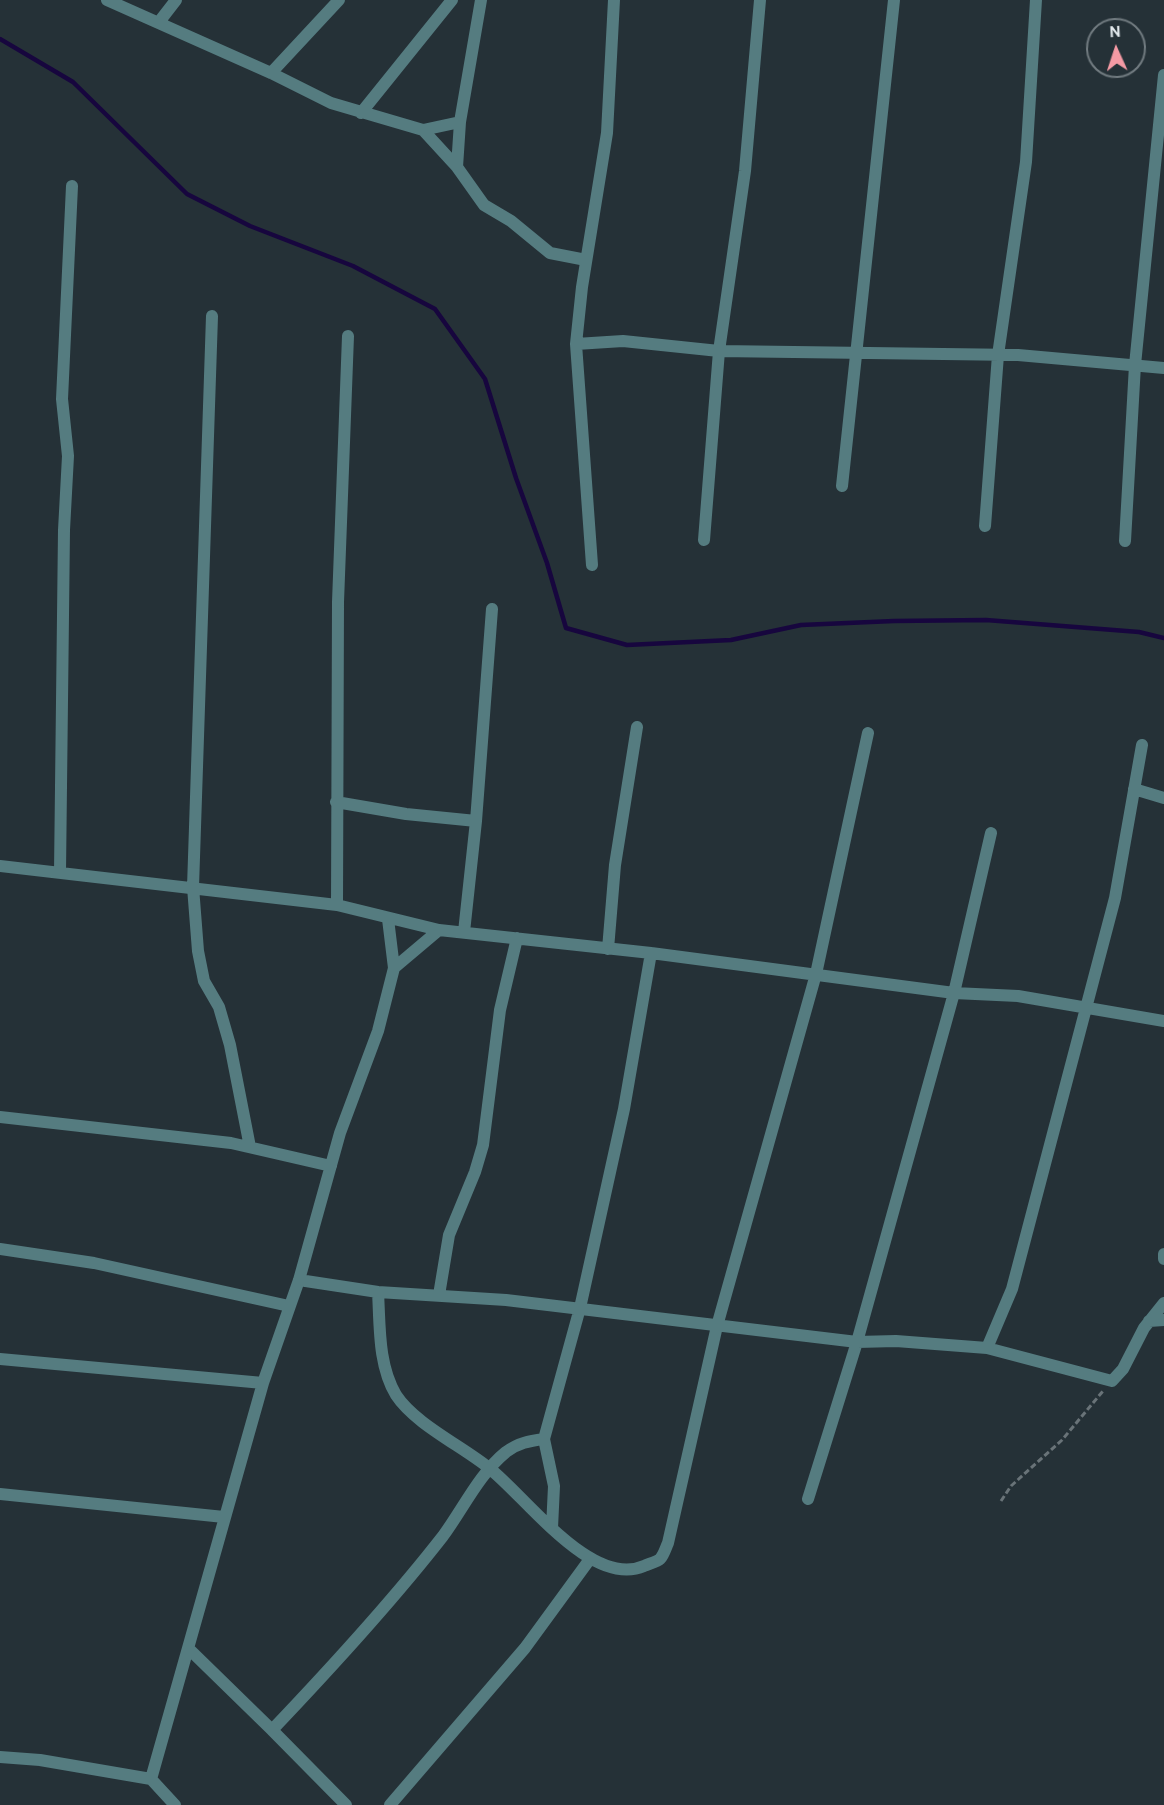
<!DOCTYPE html>
<style>
body{margin:0}
#map{position:relative;width:1164px;height:1805px;overflow:hidden;background:#253137;font-family:Cabin,sans-serif}
canvas{display:block}
.north{position:absolute;left:1086px;top:18px;width:60px;height:60px;box-sizing:border-box;background:#253137;border:2px solid #717b80;border-radius:50%;rotate:357deg;font-size:16px;font-weight:700;line-height:24px;text-align:center;color:#e2e9ed}
.north::after{content:'';display:block;margin:auto;width:21px;height:27px;background:#f49aa4;clip-path:polygon(50% 0,100% 100%,50% 72%,0 100%)}
</style>
<div id="map">
<canvas width="1164" height="1805"></canvas>
<div class="north">N</div>
</div>
<script>
const ctx = document.querySelector('canvas').getContext('2d');
ctx.lineJoin = 'round';
function trace(path, color, width, dash) {
  ctx.strokeStyle = color;
  ctx.lineWidth = width;
  ctx.lineCap = dash ? 'butt' : 'round';
  ctx.setLineDash(dash || []);
  ctx.stroke(path);
}
trace(new Path2D(`
 M0,39L73,82L187,194L250,226L353,266L435,309L485,379L516,478L547,563L566,628L627,645L731,640L801,625L894,621L986,620L1139,632L1164,638`), '#17063e', 4.5);
trace(new Path2D(`
 M1001,1501L1011,1486L1062,1440L1103,1391`), '#697378', 3, [6, 3]);
trace(new Path2D(`
 M107,0L271,73L331,103L423,130L460,122
 M481,0L460,122L457,167L484,205L511,221L550,253L586,260
 M159,22L176,0
 M271,73L339,0
 M361,113L452,0
 M423,130L457,167
 M212,316L193,887L198,951L204,981L219,1007L230,1045L250,1147
 M576,344L623,341L719,351L1018,355L1164,368
 M842,486L894,0
 M985,526L998,355L1026,162L1036,0
 M704,540L719,351L745,171L760,0
 M1125,541L1135,365L1164,75
 M592,565L576,344L582,287L607,133L614,0
 M1134,789L1164,798
 M336,802L406,814L476,821
 M0,866L337,905L439,930L651,953L954,993L1018,996L1164,1021
 M60,872L64,530L68,456L62,399L72,186
 M337,905L338,602L348,336
 M464,932L476,821L492,609
 M608,949L615,865L637,727
 M394,968L439,930
 M0,1117L231,1143L331,1166
 M0,1249L94,1263L289,1306
 M1164,1254V1259
 M299,1280L378,1292L506,1300L857,1342L896,1341L987,1348L1112,1381L1123,1369L1144,1328L1164,1303
 M378,1292C380,1326 378,1365 396,1395C415,1424 462,1446 489,1468C526,1497 592,1589 644,1566C648,1564 657,1562 660,1559C664,1555 666,1547 668,1543L717,1326L816,974L868,733
 M439,1295L449,1235L475,1172L483,1145L500,1010L517,938
 M1149,1321L1164,1320
 M987,1348L1012,1289L1115,898L1142,745
 M0,1359L263,1383
 M544,1439L554,1486L552,1528
 M0,1494L224,1517
 M808,1499L857,1342L954,993L991,833
 M189,1649L272,1730C331,1668 390,1604 443,1536C463,1509 479,1474 506,1452C518,1443 529,1441 544,1439L580,1308L624,1109L651,953
 M272,1730L346,1805
 M0,1757L40,1760L151,1779L175,1805
 M151,1779L263,1383L299,1280L340,1133L378,1031L394,968L388,919
 M390,1805L525,1648L590,1559`), '#557c80', 12);
</script>
